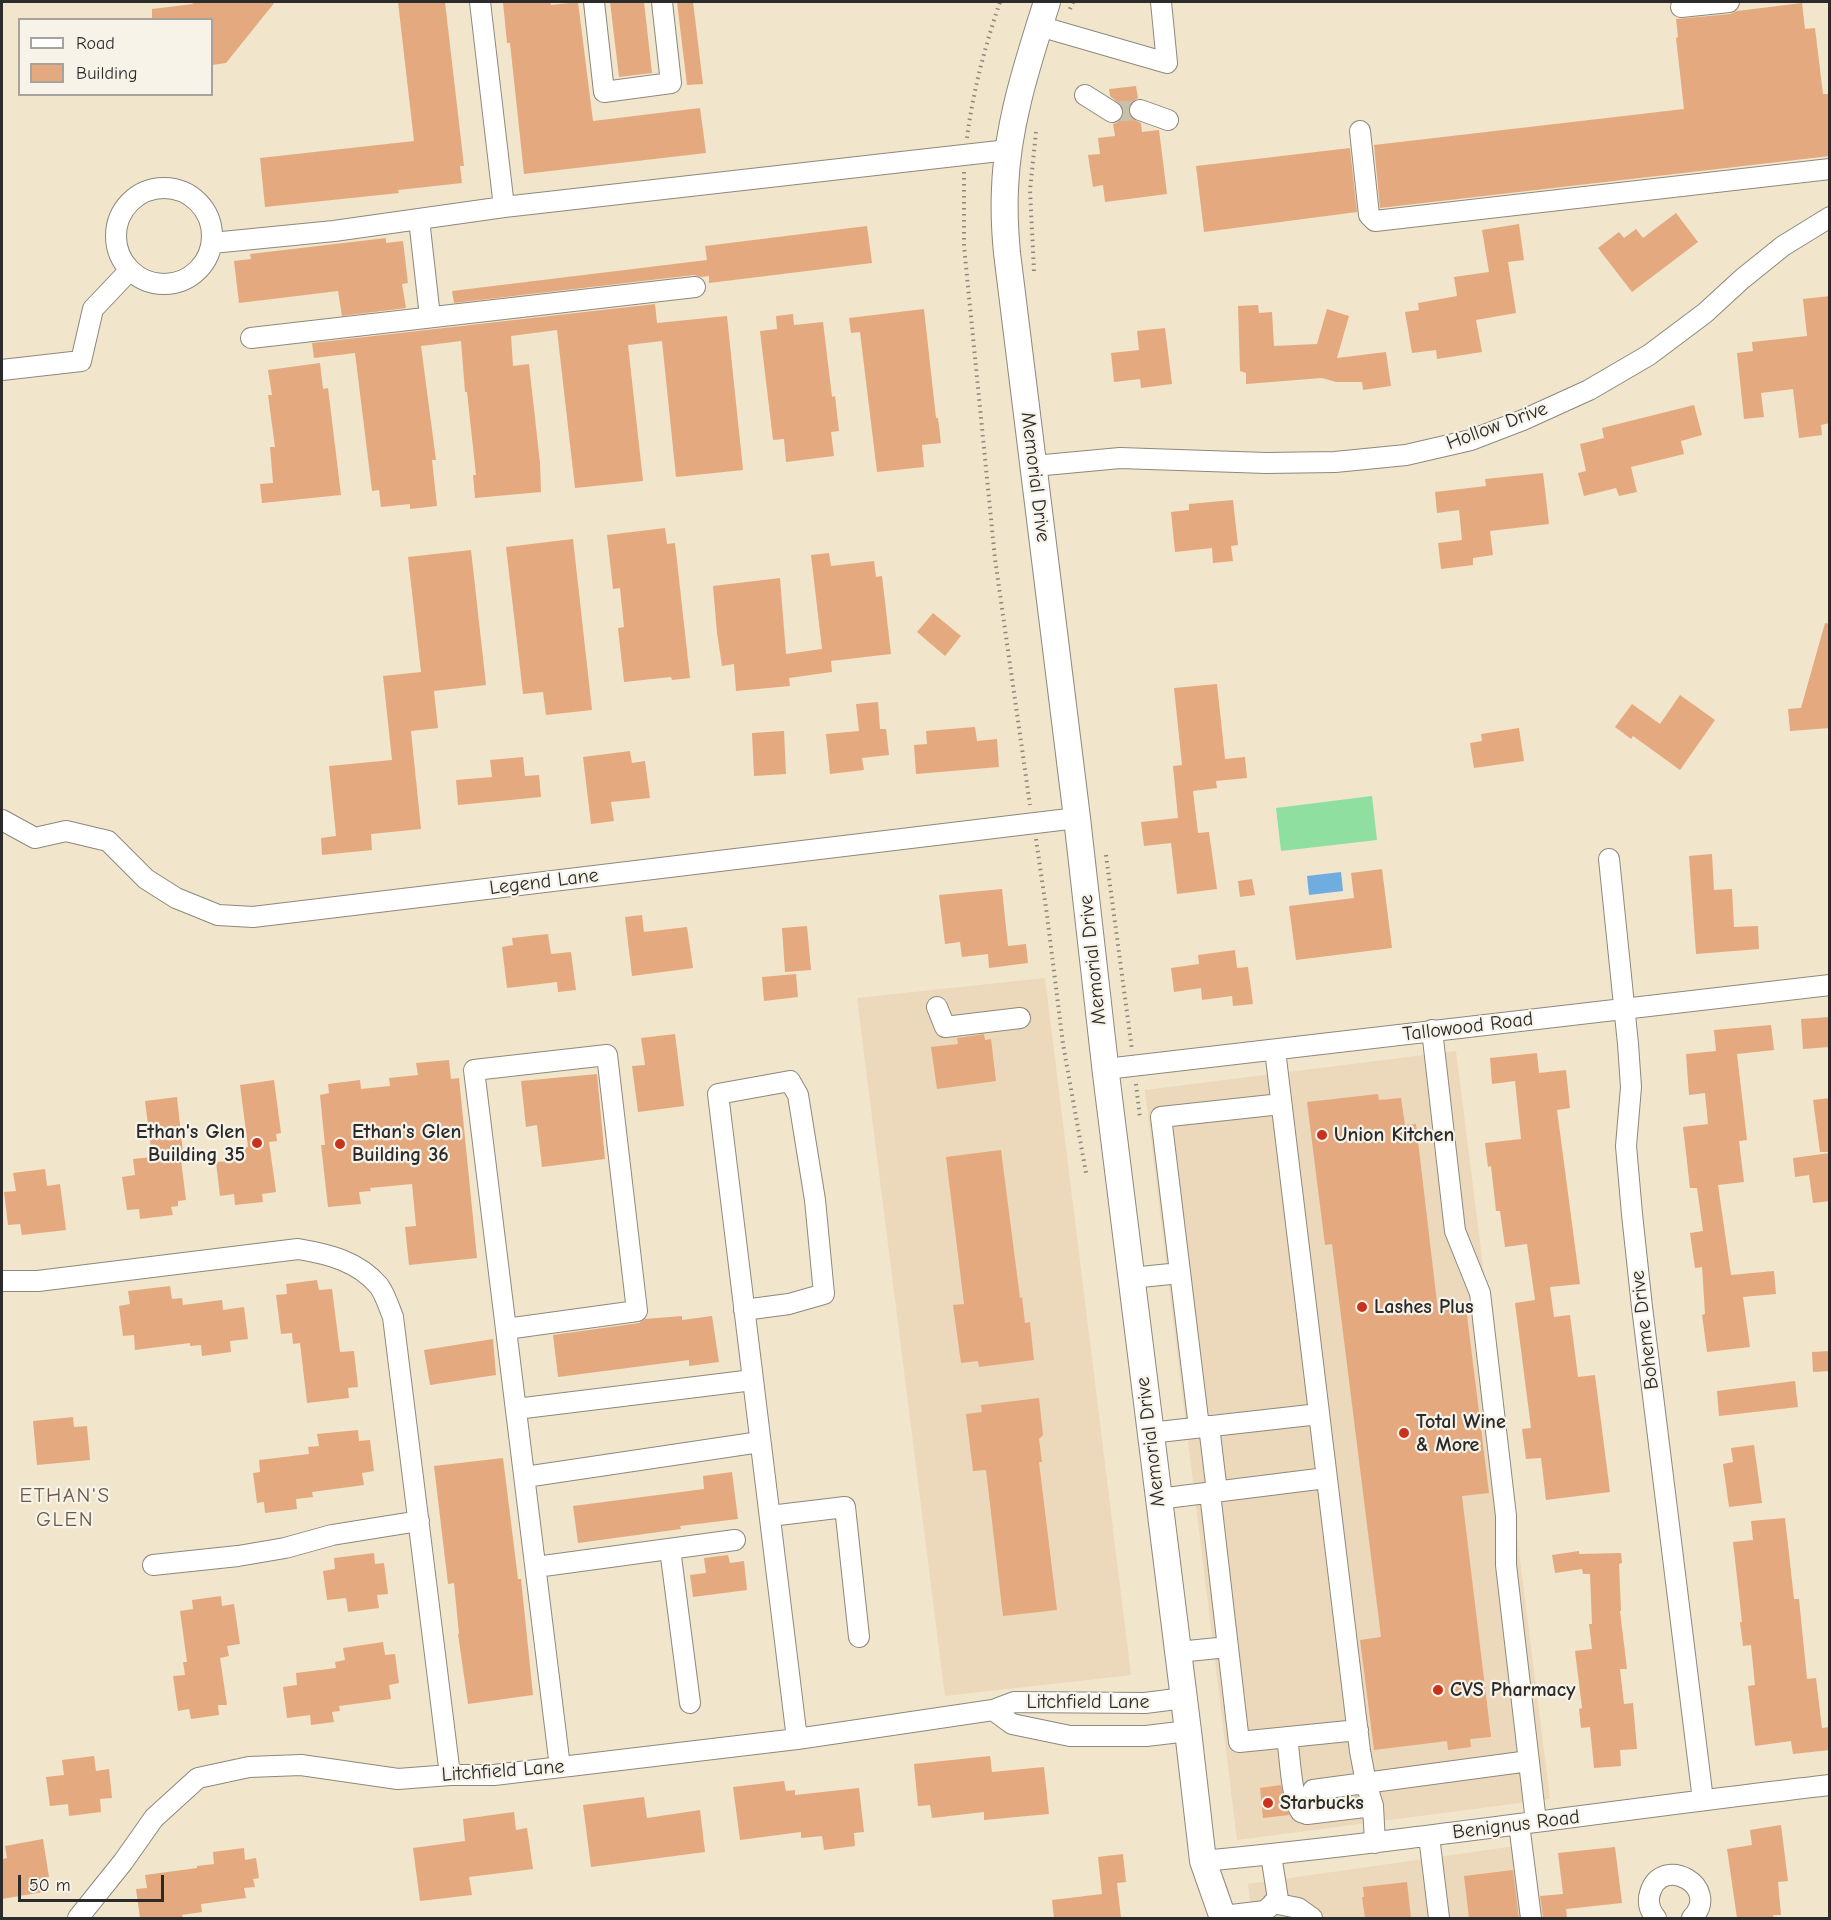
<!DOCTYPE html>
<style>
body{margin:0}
#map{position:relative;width:1831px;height:1920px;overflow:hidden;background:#f1e5cc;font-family:"Comic Neue",sans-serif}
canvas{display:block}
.frame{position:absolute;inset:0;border:3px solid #2b2b2b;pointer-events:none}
.legend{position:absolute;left:18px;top:18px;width:195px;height:78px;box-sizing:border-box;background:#f7f3e8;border:2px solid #a5a39c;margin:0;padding:8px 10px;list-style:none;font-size:18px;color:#2b2b2b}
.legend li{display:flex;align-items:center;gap:12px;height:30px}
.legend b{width:30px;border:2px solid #a5a39c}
.scale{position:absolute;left:18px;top:1875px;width:146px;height:27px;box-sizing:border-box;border:3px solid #2b2b2b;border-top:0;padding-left:8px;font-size:18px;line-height:21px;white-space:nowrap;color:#2b2b2b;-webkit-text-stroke:4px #f7f3e8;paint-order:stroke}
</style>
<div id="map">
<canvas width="1831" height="1920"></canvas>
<div class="frame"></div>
<ul class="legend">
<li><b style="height:8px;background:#fff"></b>Road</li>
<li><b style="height:16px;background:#e5a97f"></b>Building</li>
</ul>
<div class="scale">50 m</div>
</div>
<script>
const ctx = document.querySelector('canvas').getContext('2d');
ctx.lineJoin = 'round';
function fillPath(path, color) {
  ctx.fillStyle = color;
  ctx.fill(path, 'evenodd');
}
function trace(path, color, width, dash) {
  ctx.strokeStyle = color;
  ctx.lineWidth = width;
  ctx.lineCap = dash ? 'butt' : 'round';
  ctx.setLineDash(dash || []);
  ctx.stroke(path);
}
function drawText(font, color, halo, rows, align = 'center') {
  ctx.font = font + ' "Comic Neue",sans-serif';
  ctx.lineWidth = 4.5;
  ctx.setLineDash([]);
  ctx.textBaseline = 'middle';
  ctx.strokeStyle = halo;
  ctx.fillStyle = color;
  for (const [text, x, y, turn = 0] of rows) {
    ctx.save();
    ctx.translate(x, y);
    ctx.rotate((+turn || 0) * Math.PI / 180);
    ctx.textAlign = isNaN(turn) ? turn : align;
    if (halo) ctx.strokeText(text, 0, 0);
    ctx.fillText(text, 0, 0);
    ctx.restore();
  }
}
fillPath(new Path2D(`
 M1045,978L1131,1675L945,1696L857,998Z
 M1456,1051L1550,1799L1237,1840L1145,1090Z
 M1529,1844L1539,1918H1252L1248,1884Z`), '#ecd8ba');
fillPath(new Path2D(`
 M1372,796L1377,840L1281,851L1276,808Z`), '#8edfa0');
fillPath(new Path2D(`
 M1341,872L1343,891L1309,895L1307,876Z`), '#6fade1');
fillPath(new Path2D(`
 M192,2H275L226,63L212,65V20H152V9L193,4Z
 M398,2H445L464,166H460L462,183L398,190L399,193L265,207L260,158L414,141Z
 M503,2H550L551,5L578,2L593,121L700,108L706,153L524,174L510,43H507Z
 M610,2H644L652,73L619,77Z
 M677,2H693L703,84L687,85Z
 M1802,3L1805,29L1815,28L1823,94H1830V156L1380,208L1374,145L1684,109L1676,38L1678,37L1676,19L1730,14L1737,11Z
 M1136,86L1138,98L1133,101L1129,105L1128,113L1131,118L1141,123L1142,132L1159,130L1167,194L1105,202L1103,185L1093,187L1088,155L1100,154L1098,138L1115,136L1113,124L1118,122L1122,118L1123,107L1110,96L1109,89Z
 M1350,148L1357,212L1204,232L1196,166Z
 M1676,213L1698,242L1632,292L1598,248L1619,232L1624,238L1636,229L1643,238Z
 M1519,224L1524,260L1508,262L1516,313L1476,320L1482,352L1437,359L1436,350L1412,353L1405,312L1419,310L1418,303L1457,296L1454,277L1489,272L1482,230Z
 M867,226L872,263L709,283V276L701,277L694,275L454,303L452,291L707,260L705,246Z
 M386,238V243L403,241L408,283L402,284L406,308L342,316L338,291L239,303L234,261L251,259L250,254Z
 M1830,296V423L1821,425L1822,435L1799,438L1793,389L1761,393L1764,417L1744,419L1737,353L1753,351L1752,342L1807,336L1803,299Z
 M655,304L657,323L727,316L743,470L676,477L662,341L628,345L643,481L575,488L557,330L511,336L513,366L529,364L540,463L541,492L475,498L473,475H476L467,392H465L461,341L421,346L436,460H432L437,506L410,509V504L381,507L379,490L372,491L355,353L314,358L312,343Z
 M1258,305L1259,313L1272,312L1274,346L1317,344L1327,309L1349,316L1337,358L1386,352L1391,386L1363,390L1362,382H1336L1322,378L1246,384V373L1240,371L1238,306Z
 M924,309L936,418H938L941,443L922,445L924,467L877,472L860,332L851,333L849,318Z
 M793,314L794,325L823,322L832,397L835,396L839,431L831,432L834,456L786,462L784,439L773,440L760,331L777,329L776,316Z
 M1165,328L1172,384L1141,388L1140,379L1114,382L1111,353L1139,350L1137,331Z
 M320,363L323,389L328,388L341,495L262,503L260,484L273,483L270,447H275L268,395H272L268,370Z
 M1694,405L1702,435L1681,441L1684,454L1631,467L1637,492L1619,496L1616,488L1584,496L1578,473L1586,471L1580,444L1604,438L1602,428Z
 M1543,473L1549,524L1490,531L1493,555L1473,558V565L1441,569L1438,543L1462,540L1459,510L1437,513L1435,492L1486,486L1485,479Z
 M1233,500L1238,545L1231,546L1233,561L1213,563L1212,548L1175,552L1171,512L1189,510V504Z
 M665,528L667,544L675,543L690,678L672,680L671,677L624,682L618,628L624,627L620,588L613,589L607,535Z
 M573,539L592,710L546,715L543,692L523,694L506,547Z
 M471,550L486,685L434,691L438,728L411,731L421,829L371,834L372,850L322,855L321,838L336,836L329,766L392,760L383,676L421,672L408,557Z
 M829,553L831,566L874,561L876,577L882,576L891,654L831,661L832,672L789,678L790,686L736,691L734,664L722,666L717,633L713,586L780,578L786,654L822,649L811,555Z
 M933,613L961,636L945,656L917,632Z
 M1825,623L1830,624V728L1790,731L1788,709L1801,708Z
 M1217,684L1225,759L1245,757L1247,778L1216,781L1217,788L1193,791L1198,833L1209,832L1217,889L1177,894L1171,843L1144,846L1141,822L1178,818L1173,766L1182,765L1174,688Z
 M1680,695L1715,720L1680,770L1633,736L1631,739L1615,727L1632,704L1660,724Z
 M878,702L880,729H886L889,755L862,758L864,770L830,774L826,734L859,731L856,704Z
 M975,727L977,741L997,739L999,767L916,774L914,745L927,744L926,731Z
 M1519,728L1524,761L1474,768L1470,743L1482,741L1481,734Z
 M784,731L786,774L754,776L752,733Z
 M630,751L632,763L645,761L650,798L611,802L614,821L591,824L583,757Z
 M523,757L525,776L539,775L541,797L458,805L456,780L492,777L490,760Z
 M1712,854L1714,890L1732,889L1734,927L1758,926L1759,949L1696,954L1689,856Z
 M1382,869L1392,948L1296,960L1289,906L1354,898L1351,873Z
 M1252,879L1255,895L1240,897L1238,881Z
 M1002,889L1008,946L1026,944L1028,963L989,968L988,954L962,957L960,942L945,944L939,895Z
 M642,915L644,932L687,927L693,968L632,976L625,917Z
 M807,926L811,970L785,972L782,928Z
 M548,934L551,954L571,952L576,990L558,992L557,982L507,988L502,947L513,945L512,938Z
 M1235,950L1237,968L1248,967L1253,1004L1233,1006L1232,996L1202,1000L1201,988L1174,992L1171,968L1199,964L1198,955Z
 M796,974L798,997L764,1001L762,977Z
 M1830,1017V1047L1803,1049L1801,1019Z
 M1771,1025L1774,1050L1737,1054L1747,1140L1739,1141L1744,1182L1718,1185L1731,1275L1774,1271L1776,1294L1743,1297L1750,1347L1707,1352L1702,1315L1705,1314L1702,1267L1695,1268L1690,1233L1703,1231L1697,1188H1690L1683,1127L1708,1124L1705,1093L1689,1095L1686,1054L1716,1051L1714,1030Z
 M675,1034L684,1106L638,1112L632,1066L645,1065L641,1038Z
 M984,1034L985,1040L991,1039L996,1081L937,1089L931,1047L958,1044L957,1038Z
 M1537,1053L1539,1073L1566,1070L1570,1108L1557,1110L1580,1284L1550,1287L1554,1317L1570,1315L1578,1377L1595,1375L1610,1492L1546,1500L1541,1458L1526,1459L1522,1429L1531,1428L1515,1303L1535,1300L1527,1244L1505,1247L1500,1211H1496L1491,1166L1488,1167L1485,1143L1521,1139L1515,1081L1492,1084L1490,1058Z
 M449,1060L451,1079L459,1078L477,1258L409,1265L405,1227L416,1226L412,1184L370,1188L371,1191L359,1192L361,1204L328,1207L321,1145H325L320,1095L329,1093L328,1084L360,1080L361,1089L390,1086L389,1078L418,1075L416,1063Z
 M597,1074L605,1159L542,1167L537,1125L526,1127L521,1081Z
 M274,1080L281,1133L276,1134L277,1141L269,1142L276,1192L262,1194L263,1202L235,1205L234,1194L220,1196L216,1162L230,1161L228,1150L248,1147L240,1085Z
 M1378,1094L1379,1100L1401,1098L1405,1125L1416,1124L1438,1311L1466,1307L1489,1493L1462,1496L1491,1737L1470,1739L1471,1747L1448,1750L1447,1741L1374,1750L1360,1640L1381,1637L1332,1244L1325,1245L1307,1102Z
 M177,1097L183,1152H180L186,1200L178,1201V1206L171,1207L173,1215L140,1219L139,1209L127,1210L122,1177L135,1175L133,1159L152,1157L145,1101Z
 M1830,1098V1152H1820L1813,1100Z
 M1001,1150L1020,1298L1022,1297L1025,1323L1030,1322L1034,1360L979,1367L978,1361L961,1363L953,1305L964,1304L946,1157Z
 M1830,1153V1201L1813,1203L1809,1175L1795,1177L1793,1158Z
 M45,1169L47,1186L60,1184L66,1230L22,1235L20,1224L8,1225L4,1192L16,1191L13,1173Z
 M317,1280L319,1290L332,1289L340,1352L354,1351L358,1387L348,1388L349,1398L307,1403L300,1343L293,1344L292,1333L281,1334L276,1295L287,1294L286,1284Z
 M170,1286L172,1299L182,1298L183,1305L222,1300L223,1310L244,1307L248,1339L230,1341L231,1352L202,1356L201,1345L190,1346V1343L135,1350L134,1335L123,1336L119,1306L130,1304L128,1291Z
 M682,1316V1320L712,1316L719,1362L689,1366V1360L558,1377L553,1335L639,1323L645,1319Z
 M493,1339L496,1375L430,1385L424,1350Z
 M1830,1351V1371L1813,1372L1812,1352Z
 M1795,1381L1798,1407L1719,1416L1717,1391Z
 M1039,1398L1043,1435L1039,1439L1042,1462H1039L1057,1610L1003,1616L986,1470L973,1471L966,1414L982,1412L981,1405Z
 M73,1417L74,1427L87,1426L90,1460L37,1465L33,1421Z
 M358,1430L359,1441L370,1440L374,1471L362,1473L364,1485L312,1492L313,1497L296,1499L297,1509L265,1513L264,1502L257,1503L253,1473L260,1472L259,1460L309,1454L308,1447L319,1446L317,1434Z
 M1754,1445L1762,1503L1729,1507L1723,1464L1733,1462L1731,1448Z
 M503,1458L518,1579H521L533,1695L468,1704L458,1634H459L454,1583L448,1584L434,1466Z
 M732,1472L738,1519L680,1526L681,1529L578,1543L573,1506L704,1489L703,1476Z
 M1785,1518L1794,1599H1799L1807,1679L1816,1678L1822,1728L1830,1727V1750L1793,1754L1791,1741L1755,1746L1748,1686L1755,1685L1751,1645L1743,1646L1740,1622H1742L1733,1542L1753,1540L1751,1521Z
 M1579,1551V1554L1621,1553L1622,1563L1619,1564L1621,1611H1620L1627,1669H1620L1624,1704L1633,1703L1637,1749L1620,1750L1621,1766L1594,1768L1590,1727L1581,1728L1579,1709L1582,1708L1575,1651L1592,1649L1589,1624H1592L1590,1574H1583L1582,1569L1555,1573L1552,1555Z
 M374,1553L375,1564L384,1563L388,1594L377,1595L379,1608L348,1612L346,1598L327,1600L323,1571L335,1569L334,1558Z
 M728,1555L730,1563L744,1561L747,1590L693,1597L690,1575L706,1573L704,1558Z
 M221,1596L222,1606L234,1604L240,1644L227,1646L229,1656L220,1658L227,1705H218L219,1715L191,1719L189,1709L178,1711L173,1676L185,1675L183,1662H187L180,1611L193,1609L192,1600Z
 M383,1642L385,1655L395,1654L399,1683L389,1685L391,1699L339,1706L340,1711L332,1712L334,1722L311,1725L310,1715L287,1718L283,1687L297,1685L296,1673L336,1668L335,1662L345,1660L343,1648Z
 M94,1756L96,1771L109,1769L112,1798L100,1799L101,1812L69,1816L68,1804L50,1806L46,1777L64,1775L62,1760Z
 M990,1756L992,1772L1044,1767L1049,1814L984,1820V1812L932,1818L930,1805L918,1806L914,1764Z
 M784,1781L786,1791L795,1790V1795L859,1788L864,1832L854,1833L855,1846L824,1850L822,1836L801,1838V1832L740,1840L733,1787Z
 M1281,1785L1289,1815L1263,1818L1260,1788Z
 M644,1797L647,1818L700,1810L705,1852L591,1867L583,1805Z
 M514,1812L516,1830L527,1828L533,1869L469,1877L472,1895L420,1901L413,1848L465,1841L463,1819Z
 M1781,1825L1788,1881L1778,1882L1781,1915H1773L1774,1918H1737L1727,1849L1752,1845L1750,1830Z
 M43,1839L49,1877L41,1878L43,1892L2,1899V1859L7,1858L5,1846Z
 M1615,1847L1622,1903L1566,1909L1567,1918H1543L1540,1896L1563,1894L1558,1853Z
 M244,1848L245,1860L256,1858L259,1878L253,1879L255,1887L244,1888L246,1898L201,1904L202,1912L182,1915L183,1918H140L136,1889L147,1888L145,1875L197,1868V1866L214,1864L213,1852Z
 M1123,1854L1126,1882L1117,1883L1121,1918H1054L1052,1900L1102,1894L1098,1857Z
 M1513,1870L1519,1918H1469L1464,1876Z
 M1407,1882L1411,1918H1365L1362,1897H1364L1363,1887Z`), '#e5a97f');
trace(new Path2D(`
 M1112,112L1140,110`), '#c9c0ac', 20, [20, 10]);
const minor = new Path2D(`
 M480,2L504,207
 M594,2L604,92L671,83L662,2
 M1681,7L1729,2
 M1039,26L1167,63L1161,2
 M1085,95L1112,112
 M1140,110L1168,120
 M1360,131L1369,215L1375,221L1830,169
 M116 236a48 48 0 1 1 96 0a48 48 0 1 1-96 0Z
 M419,219L430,317
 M212,243L334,231L504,207L1008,150
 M251,338L695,287
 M2,370L81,361L93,309L130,270
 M1034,466L1120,458L1266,463L1335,462L1406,455L1471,440L1523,420L1589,390L1649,355L1705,313L1742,279L1783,246L1830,217
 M2,820L35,838L66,831L108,841L146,879L176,898L218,915L253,917L1077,818
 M1609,859L1628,1044L1631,1087L1626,1146L1632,1214L1642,1307L1703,1800
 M937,1007L945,1027L1020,1018
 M1432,1030L1455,1231L1480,1293L1506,1516V1565L1536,1822
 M1275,1050L1360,1751L1366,1783L1373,1806L1375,1843
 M1106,1069L1830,985
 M1131,1278L1180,1273
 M2,1281H38L298,1249C328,1254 358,1261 379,1286C385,1294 389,1307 393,1317L450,1775
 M744,1310L789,1304L824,1294L815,1200L798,1095L790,1081L718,1094L797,1739
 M506,1329L637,1311L607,1055L474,1070L560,1767
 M516,1409L753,1380
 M1209,1426L1217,1492
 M1199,1427L1161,1117L1281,1104
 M1150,1433L1319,1414
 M525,1477L760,1442
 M1210,1493L1239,1742L1358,1730
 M1158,1499L1326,1478
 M770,1516L845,1507L859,1637
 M670,1549L690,1703
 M153,1565L238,1556L285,1548L332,1535L419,1521
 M536,1567L735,1540
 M1178,1652L1228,1647
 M993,1710L1012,1724L1070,1736H1146L1188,1731
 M1287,1737C1290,1755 1291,1799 1301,1812L1307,1814L1373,1806
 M1313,1790L1529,1761
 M1519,1824L1531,1918
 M1429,1836L1439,1918
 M1203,1861C1412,1841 1620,1809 1830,1785
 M1273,1903L1298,1908L1312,1918
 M1223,1916L1265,1911L1278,1899L1271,1855
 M78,1918L123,1862L154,1818L198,1778L249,1767L301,1765L398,1779L450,1775H494L797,1739L993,1710L1014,1702L1145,1703L1184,1698
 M1656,1918C1650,1911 1647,1903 1650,1893C1662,1853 1722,1887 1692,1918`);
const major = new Path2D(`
 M1047,2C1028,62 1007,125 1005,189C1004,210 1005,232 1007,253L1077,818L1106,1074L1188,1731L1203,1861L1223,1918`);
trace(minor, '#8e887c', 22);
trace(major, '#8e887c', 28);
trace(new Path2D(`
 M1070,9L1073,2
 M967,138C973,91 985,46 1000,2
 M964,172V246L995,559L1030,805
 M1034,271L1030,190L1036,132
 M1036,839L1047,915L1063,1044L1086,1173
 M1106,855L1132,1050
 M1136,1084L1140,1118`), '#8e887c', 4, [1.5, 4.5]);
trace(minor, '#fff', 20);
trace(major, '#fff', 26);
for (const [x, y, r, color] of [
 [1322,1135,6,"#c8321e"],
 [257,1143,6,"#c8321e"],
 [340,1144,6,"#c8321e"],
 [1362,1307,6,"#c8321e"],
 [1404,1433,6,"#c8321e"],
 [1438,1690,6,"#c8321e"],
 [1268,1803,6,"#c8321e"]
]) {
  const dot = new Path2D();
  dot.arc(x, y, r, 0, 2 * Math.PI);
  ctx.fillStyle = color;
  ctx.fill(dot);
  trace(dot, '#f7f3e8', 2);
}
drawText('20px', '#2b2b2b', '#f7f3e8', [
 ["Hollow Drive",1497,426,-20],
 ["Memorial Drive",1035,477,83],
 ["Legend Lane",544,882,-7],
 ["Memorial Drive",1093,960,-96],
 ["Tallowood Road",1468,1027,-7],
 ["Boheme Drive",1645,1330,-97],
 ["Memorial Drive",1151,1442,-97],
 ["Litchfield Lane",1088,1702],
 ["Litchfield Lane",503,1771,-4],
 ["Benignus Road",1516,1825,-7]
]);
drawText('bold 20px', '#2b2b2b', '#f7f3e8', [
 ["Ethan's Glen",245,1132,"right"],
 ["Building 35",245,1155,"right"],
 ["Ethan's Glen",352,1132],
 ["Building 36",352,1155],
 ["Union Kitchen",1334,1135],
 ["Lashes Plus",1374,1307],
 ["Total Wine",1416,1422],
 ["& More",1416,1445],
 ["CVS Pharmacy",1450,1690],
 ["Starbucks",1280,1803]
], 'left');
ctx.letterSpacing = '1.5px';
drawText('21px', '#6c5748', '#f7f3e8', [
 ["ETHAN'S",65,1496],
 ["GLEN",65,1520]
]);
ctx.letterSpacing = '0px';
</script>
